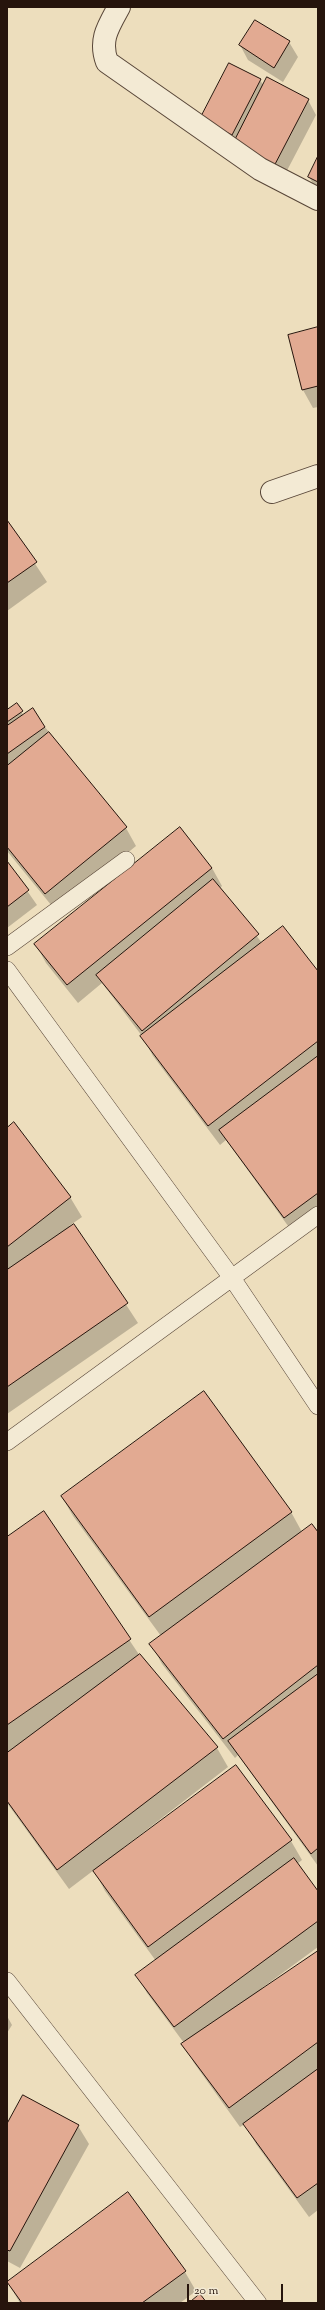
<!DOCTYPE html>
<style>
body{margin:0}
#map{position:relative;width:325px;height:2310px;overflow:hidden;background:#eddebd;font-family:"Sorts Mill Goudy",serif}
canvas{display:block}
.frame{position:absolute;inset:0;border:8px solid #26140c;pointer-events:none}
.scale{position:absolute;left:187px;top:2284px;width:96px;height:18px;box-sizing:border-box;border:2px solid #26140c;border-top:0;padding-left:5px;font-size:12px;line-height:14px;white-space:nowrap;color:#26140c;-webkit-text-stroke:3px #f3ead4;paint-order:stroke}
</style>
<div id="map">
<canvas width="325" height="2310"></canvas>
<div class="frame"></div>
<div class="scale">20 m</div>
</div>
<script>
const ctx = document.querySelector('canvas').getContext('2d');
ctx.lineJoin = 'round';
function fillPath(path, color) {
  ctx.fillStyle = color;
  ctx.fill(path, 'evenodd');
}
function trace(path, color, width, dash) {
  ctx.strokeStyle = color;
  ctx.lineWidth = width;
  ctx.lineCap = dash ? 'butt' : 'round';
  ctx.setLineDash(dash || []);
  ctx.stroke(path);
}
fillPath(new Path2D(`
 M255,21L289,42L298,57L283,82L248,60L240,45Z
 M260,80L264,86L308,100L316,115L280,184L209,133Z
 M318,158V192L309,177Z
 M318,328V407L313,408L303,390Z
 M7,521L47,582L7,611Z
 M16,704L24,716L45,727L126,828L136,846L56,911L7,851V711Z
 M7,862L37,905L7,928Z
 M212,868L222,886L220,888L262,943L318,973V1220L296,1237L226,1140L220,1145L153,1056L142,1036L102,983L78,1003L46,963L36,945Z
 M7,1129L70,1197L82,1217L69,1226L74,1225L138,1323L7,1414Z
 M62,1497L291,1512L302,1532L318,1533V1866L238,1755L235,1758L162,1664L151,1644L161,1636L73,1516Z
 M44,1513L140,1656L217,1748L228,1767L123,1848L291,1841L302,1860L297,1864L318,1893V1947L262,1988L263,1990L318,1952V2210L309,2217L256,2144L245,2124L240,2127L194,2063L184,2043L147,1993L137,1975L156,1961L105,1891L94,1870L69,1889L7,1803V1538Z
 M7,2016L12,2025L7,2033Z
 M7,2126H78L89,2144L20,2268L7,2261Z
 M185,2272L196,2291L180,2303H20L8,2283Z`), '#0003');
const building = new Path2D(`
 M255,20L290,41L274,68L239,45Z
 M229,63L261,79L232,135L200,119Z
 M267,77L309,99L272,170L231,148Z
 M318,156V182L308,177Z
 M318,327V386L302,390L288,335Z
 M7,520L37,562L7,583Z
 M17,703L23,711L7,722V710Z
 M33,708L45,727L7,754V726Z
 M49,732L127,827L45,894L7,847V766Z
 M180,827L212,868L67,985L34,944Z
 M7,861L29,890L7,907Z
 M213,879L259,934L142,1031L96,975Z
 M283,926L318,971V1041L208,1126L140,1036Z
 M318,1056V1193L284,1218L219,1130Z
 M14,1122L71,1197L7,1247V1128Z
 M74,1224L128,1303L7,1387V1270Z
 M204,1391L292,1512L149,1617L61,1496Z
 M44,1511L131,1639L7,1725V1537Z
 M312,1524L318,1532V1665L223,1739L149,1644Z
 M140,1654L218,1747L57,1870L7,1801V1753Z
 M318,1674V1848L311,1854L228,1741Z
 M236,1765L292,1840L148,1947L93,1871Z
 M294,1858L318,1891V1921L174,2027L135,1975Z
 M318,1951V2042L229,2108L181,2044Z
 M318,2069V2183L297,2198L243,2124Z
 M23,2095L79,2125L10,2251L7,2250V2124Z
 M128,2192L186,2271L142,2303H22L7,2282Z
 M200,2294L207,2303H189Z`);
fillPath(building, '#e2aa92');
trace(building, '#26140c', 1);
const lane = new Path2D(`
 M7,947L126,860
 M7,970L232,1278L318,1406
 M7,1442L318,1215
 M7,1981L258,2303`);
const street = new Path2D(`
 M119,7C108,27 99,40 107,62L260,169L318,199
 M272,492L318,476`);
trace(lane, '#584638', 18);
trace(street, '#584638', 24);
trace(lane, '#f3ead4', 17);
trace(street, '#f3ead4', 22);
</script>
